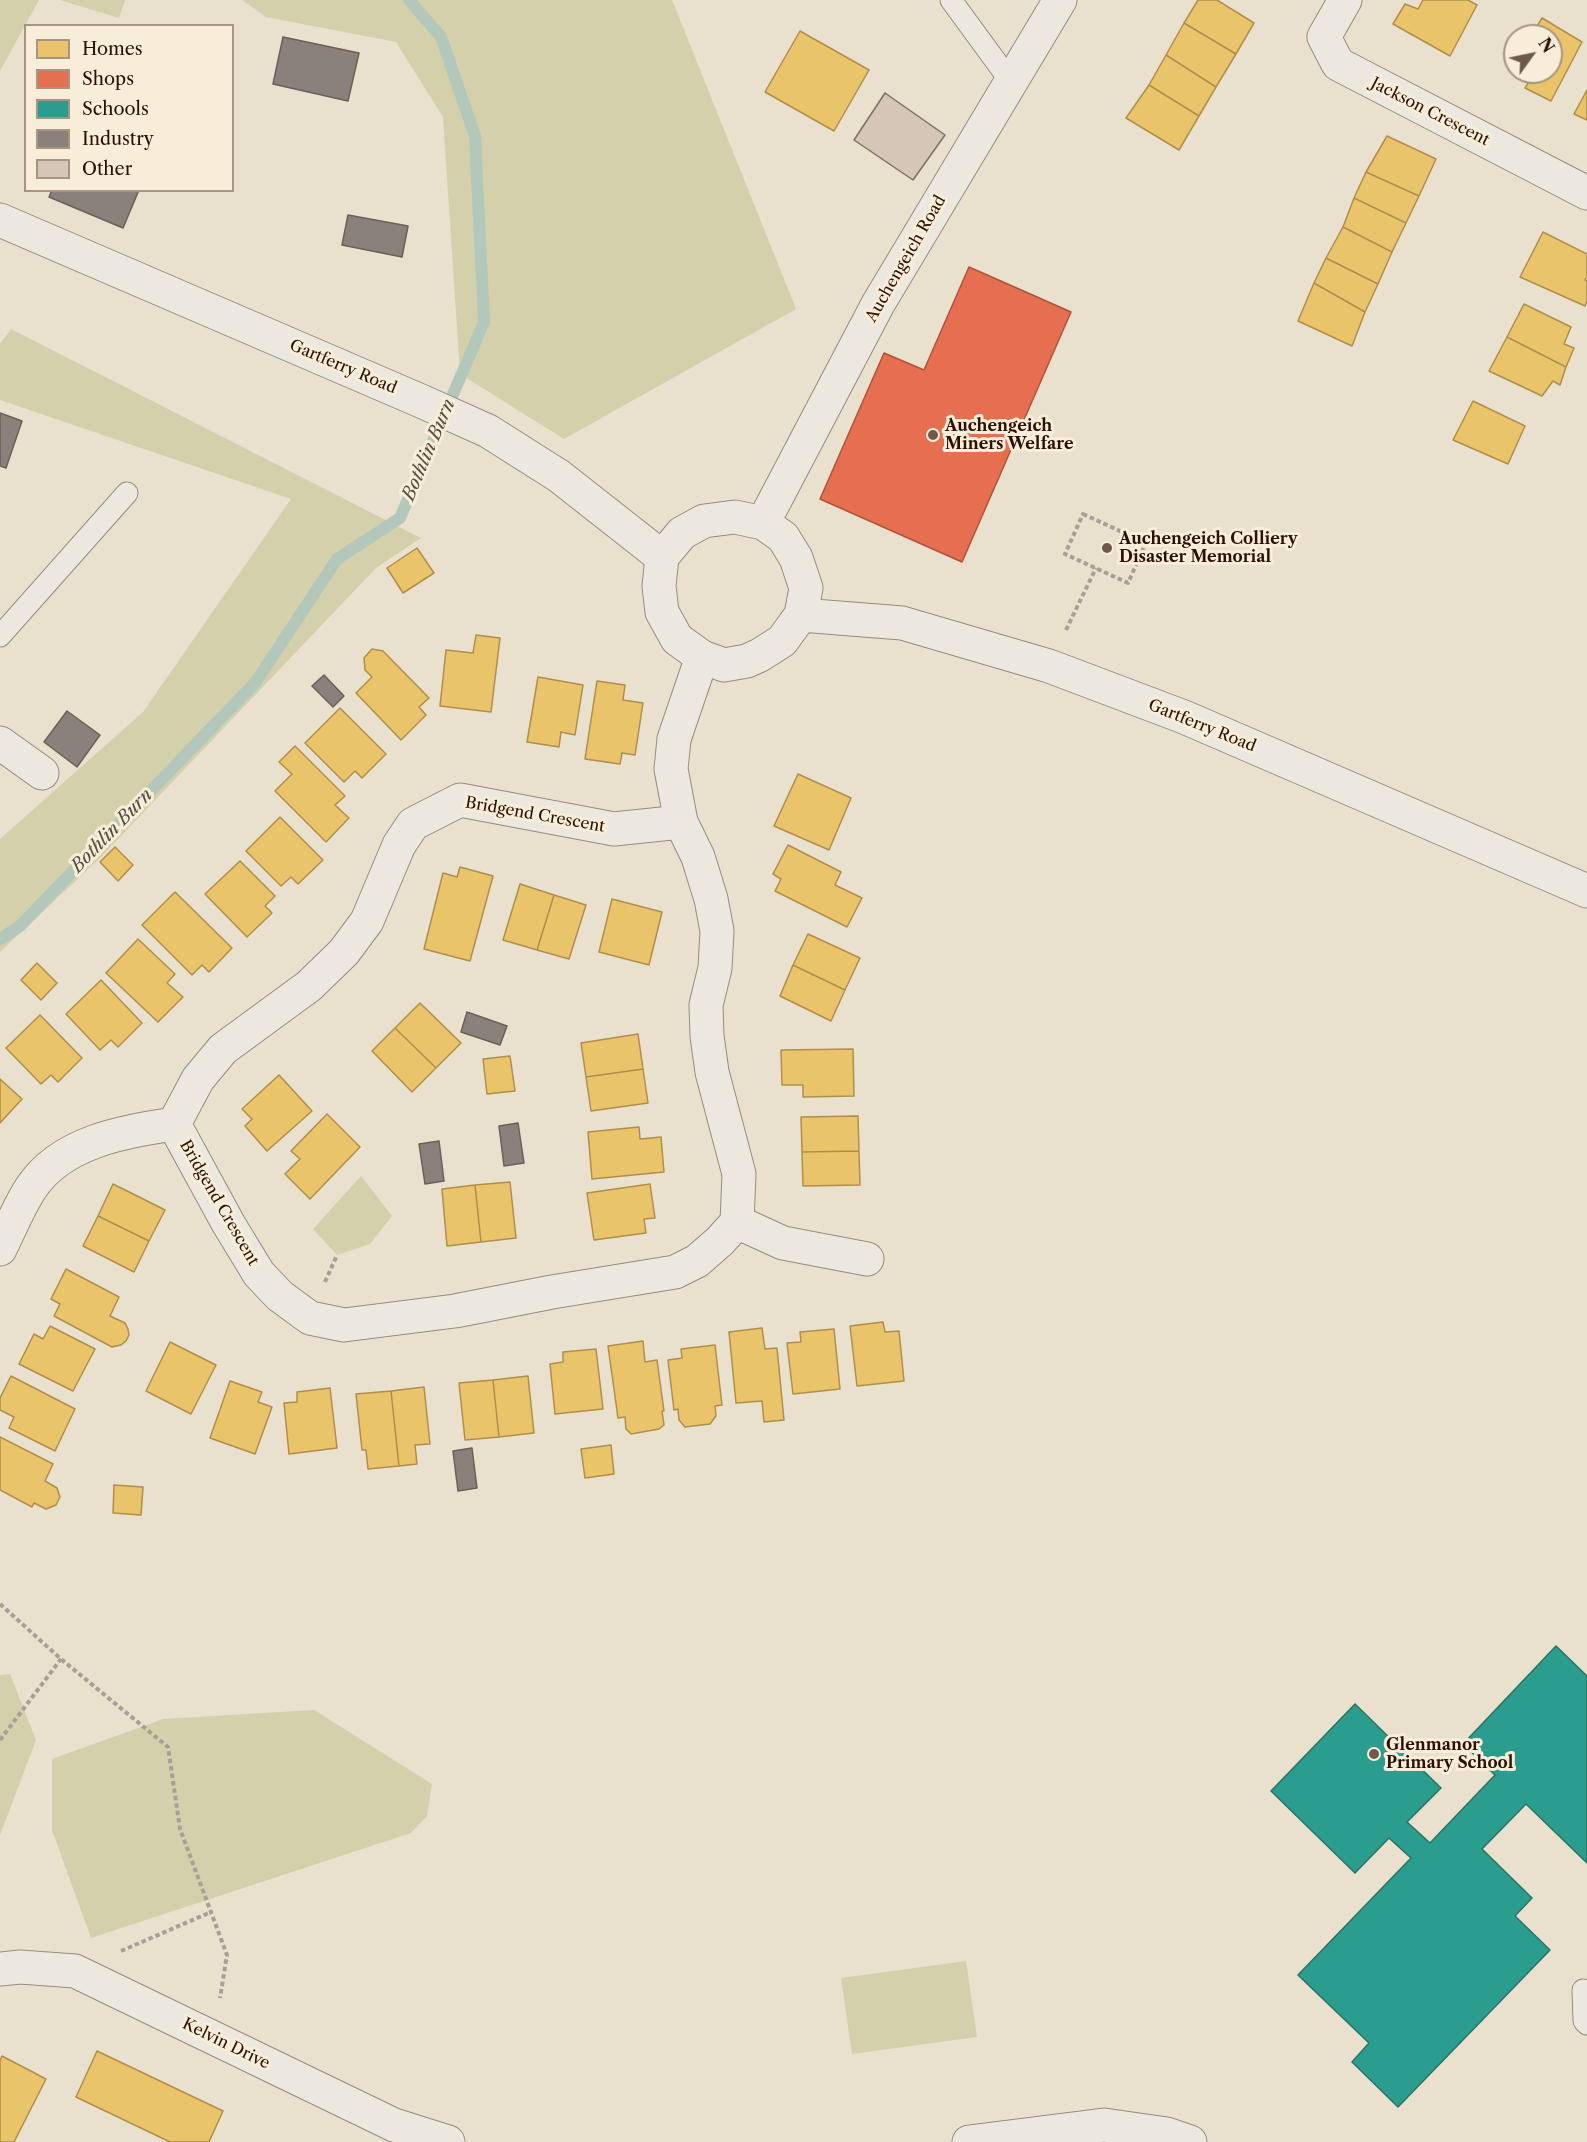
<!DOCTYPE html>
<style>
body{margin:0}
#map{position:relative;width:1587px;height:2142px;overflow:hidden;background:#eae0ce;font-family:"Libre Caslon Text",serif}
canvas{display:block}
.legend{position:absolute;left:24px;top:24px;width:210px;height:168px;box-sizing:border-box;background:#f8edd8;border:2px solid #a69583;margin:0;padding:8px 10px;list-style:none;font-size:18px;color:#2c1103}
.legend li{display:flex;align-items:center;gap:12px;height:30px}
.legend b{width:30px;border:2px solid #a69583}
.north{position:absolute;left:1503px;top:24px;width:60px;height:60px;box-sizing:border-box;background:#f8edd8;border:2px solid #a69583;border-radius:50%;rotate:57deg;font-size:16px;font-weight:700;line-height:24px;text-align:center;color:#2c1103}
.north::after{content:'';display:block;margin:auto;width:21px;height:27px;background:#6e594a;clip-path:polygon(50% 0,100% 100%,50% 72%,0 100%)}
</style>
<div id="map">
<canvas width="1587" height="2142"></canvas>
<ul class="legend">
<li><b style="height:16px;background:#e9c46a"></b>Homes</li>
<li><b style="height:16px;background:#e76f51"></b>Shops</li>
<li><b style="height:16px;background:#2a9d8f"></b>Schools</li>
<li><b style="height:16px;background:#8a817c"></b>Industry</li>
<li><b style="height:16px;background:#d6c6b7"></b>Other</li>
</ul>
<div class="north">N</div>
</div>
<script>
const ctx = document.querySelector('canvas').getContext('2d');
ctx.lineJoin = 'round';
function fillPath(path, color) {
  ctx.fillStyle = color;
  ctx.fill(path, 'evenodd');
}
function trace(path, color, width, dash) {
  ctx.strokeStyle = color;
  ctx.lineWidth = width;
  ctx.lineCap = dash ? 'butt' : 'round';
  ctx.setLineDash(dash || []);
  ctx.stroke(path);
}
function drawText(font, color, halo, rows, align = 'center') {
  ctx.font = font + ' "Libre Caslon Text",serif';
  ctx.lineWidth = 6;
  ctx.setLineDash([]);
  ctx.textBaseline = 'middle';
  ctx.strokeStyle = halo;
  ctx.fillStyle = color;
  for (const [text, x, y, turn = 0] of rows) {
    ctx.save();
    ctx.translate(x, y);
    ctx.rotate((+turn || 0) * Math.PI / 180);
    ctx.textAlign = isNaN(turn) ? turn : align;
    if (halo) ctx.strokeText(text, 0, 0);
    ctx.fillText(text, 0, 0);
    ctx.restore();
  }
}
fillPath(new Path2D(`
 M0,0H39L0,71Z
 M60,0H125L119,18Z
 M242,0H672L796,309L564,439L460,374L443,117L396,42L266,17Z
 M11,329L421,538L376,568L101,857L0,952V839L143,712L291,499L0,400V344Z
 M361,1176L392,1216L370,1244L337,1255L313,1229Z
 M10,1674L36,1740L0,1835V1675Z
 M314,1710L432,1784L427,1816L411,1833L91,1938L52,1830V1759L163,1719Z
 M966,1961L977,2037L852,2054L841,1978Z`), '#d4d0ab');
const homes = new Path2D(`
 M1198,0H1217L1254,23L1236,54L1184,23Z
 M1423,0H1468L1477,5L1450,56L1393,24L1405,4L1418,9Z
 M1542,18L1582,42L1551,101L1525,88L1531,78L1520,72H1551V36H1531Z
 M1184,23L1236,54L1216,87L1166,55Z
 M800,31L869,70L834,131L765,92Z
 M1166,55L1216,87L1199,116L1149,85Z
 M1149,85L1199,116L1179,150L1126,118Z
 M1587,90V120L1574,114Z
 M1387,136L1436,159L1419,196L1366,172Z
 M1366,172L1419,196L1406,223L1354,198Z
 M1354,198L1406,223L1392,252L1343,227Z
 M1343,227L1392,252L1378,284L1326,258Z
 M1543,232L1587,254V277L1585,280L1587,281V301L1585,306L1520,277Z
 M1326,258L1378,284L1365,312L1314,283Z
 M1314,283L1365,312L1352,346L1298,321Z
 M1524,304L1571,327L1564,344L1574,348L1566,367L1507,337Z
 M1507,337L1566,367L1560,385L1553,381L1542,396L1489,371Z
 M1473,401L1525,426L1508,464L1453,440Z
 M417,548L434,573L403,593L387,568Z
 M476,635L500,638L491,712L440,706L446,650L473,653Z
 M372,649L383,651L429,698L419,707L426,715L401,740L356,693L372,677L365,670L364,658Z
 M538,677L583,685L575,735L561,732L559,747L527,742Z
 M597,681L625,685L623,700L643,703L635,755L622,753L620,764L585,759Z
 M340,708L386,754L362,778L355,771L344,782L305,743Z
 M295,746L345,796L335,805L349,818L326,842L275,791L292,774L279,762Z
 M798,774L851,798L829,850L774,826Z
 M280,817L323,860L298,884L291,877L281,886L246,851Z
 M788,845L841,872L835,885L862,898L847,927L775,891L781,879L773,874Z
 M115,847L133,865L118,881L100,862Z
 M240,861L275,896L265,906L272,913L247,937L205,894Z
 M460,867L493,876L470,961L424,949L443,873L457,877Z
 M520,884L554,895L537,950L503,940Z
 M175,892L232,948L209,972L202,965L192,975L142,925Z
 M554,895L586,905L569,959L537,950Z
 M612,899L662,912L649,965L599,952Z
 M808,934L860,958L845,990L793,965Z
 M138,939L175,974L167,983L183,997L158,1022L106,973Z
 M37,963L57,983L41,1000L21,980Z
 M793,965L845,990L831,1021L780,996Z
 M101,980L142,1023L118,1047L111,1040L100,1050L66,1014Z
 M420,1003L461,1043L436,1068L395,1028Z
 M40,1015L82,1058L58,1082L51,1075L41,1084L6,1048Z
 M395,1028L436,1068L412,1092L372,1051Z
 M638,1034L643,1069L586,1077L581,1043Z
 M853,1049L854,1096L803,1097V1085H782L781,1050Z
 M510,1056L515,1091L487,1094L483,1059Z
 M643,1069L648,1103L591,1111L586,1077Z
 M279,1075L312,1111L267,1151L245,1126L252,1119L242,1109Z
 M0,1079L22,1099L0,1123Z
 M327,1114L360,1147L310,1199L285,1174L300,1159L291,1151Z
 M858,1116L859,1151L802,1152L801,1117Z
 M639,1127L640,1139L661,1137L664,1172L592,1179L588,1132Z
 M859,1151L860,1185L803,1186L802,1152Z
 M510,1182L516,1238L481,1242L475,1185Z
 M113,1184L165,1210L149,1241L98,1216Z
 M650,1184L655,1218L644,1219L646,1233L594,1240L587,1193Z
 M475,1185L481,1242L447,1246L442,1189Z
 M98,1216L149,1241L134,1272L83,1246Z
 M66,1269L119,1297L110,1316L125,1323L128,1329L129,1335L126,1341L121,1345L112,1347L54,1316L60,1304L51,1299Z
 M883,1322L885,1332L899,1331L904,1381L857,1386L850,1326Z
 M50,1326L95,1349L73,1391L19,1364L34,1334L43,1339Z
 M762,1328L765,1349L777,1348L784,1420L764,1422L762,1401L736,1403L729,1332Z
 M834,1329L840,1389L793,1394L787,1343L801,1342L800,1332Z
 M643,1341L645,1362L657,1360L664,1411H662L664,1425L659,1429L631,1434L626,1429L625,1417L618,1418L608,1346Z
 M170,1342L216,1365L191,1414L146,1391Z
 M715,1345L722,1405L715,1406L716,1416L710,1424L685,1427L679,1420L678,1409L674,1410L668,1360L682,1358L681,1349Z
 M596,1349L603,1409L555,1414L550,1364L563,1362V1352Z
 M11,1376L75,1409L55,1451L9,1428L14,1417L0,1410V1398Z
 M528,1376L534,1433L499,1437L493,1380Z
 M493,1380L499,1437L465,1440L459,1383Z
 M230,1381L262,1392L258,1402L272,1407L255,1454L210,1438Z
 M424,1387L430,1444L415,1445L417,1464L399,1466L391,1391Z
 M330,1388L337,1448L289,1454L284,1403L297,1402V1392Z
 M391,1391L399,1466L368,1469L366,1450H362L356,1394Z
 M0,1437L53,1464L45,1481L57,1488L60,1497L56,1505L46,1509L34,1503L32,1507L0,1490Z
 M611,1445L614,1474L585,1478L581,1449Z
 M114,1485L143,1487L141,1515L113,1513Z
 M97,2051L223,2111L209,2142H170L76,2097Z
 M2,2056L46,2079L14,2142H0V2061Z`);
fillPath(homes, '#e9c46a');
trace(homes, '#b08e4b', 1.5);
const shops = new Path2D(`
 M969,267L1071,312L962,562L820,499L884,353L924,370Z`);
fillPath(shops, '#e76f51');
trace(shops, '#af533a', 1.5);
const schools = new Path2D(`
 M1556,1646L1587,1676V1863L1526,1804L1482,1849L1532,1898L1515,1916L1550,1950L1398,2107L1352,2062L1369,2043L1298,1975L1411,1858L1389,1838L1355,1873L1271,1791L1355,1704L1441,1788L1407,1822L1430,1843L1495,1775L1463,1744Z`);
fillPath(schools, '#2a9d8f');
trace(schools, '#2b7365', 1.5);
const industry = new Path2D(`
 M283,37L359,53L348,101L273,84Z
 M52,190H139L123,228L49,197Z
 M348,215L408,226L402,257L342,245Z
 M0,413L22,421L6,468L0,466Z
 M324,675L344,696L333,707L312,686Z
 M67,711L100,735L77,767L44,742Z
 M467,1012L507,1026L500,1045L461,1032Z
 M518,1123L524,1163L504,1166L499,1126Z
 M439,1141L444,1181L425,1184L419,1144Z
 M472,1448L477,1488L458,1491L453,1451Z`);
fillPath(industry, '#8a817c');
trace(industry, '#6e5f58', 1.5);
trace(new Path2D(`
 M0,939L20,926L255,683L337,559L400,518L484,322L475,136L441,37L409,0`), '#b3c8bb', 12);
const building = new Path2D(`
 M885,93L945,135L913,180L854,140Z`);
fillPath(building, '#d6c6b7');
trace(building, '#7a7066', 1.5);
const service = new Path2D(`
 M951,0L1011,82
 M0,636L127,493
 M1583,1990L1584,2021L1587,2024`);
const minor = new Path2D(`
 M1345,0L1324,37L1338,64L1587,193
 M763,523L878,304L1060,0
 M0,743L42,773
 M681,822L698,857L711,899L717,931L715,968L706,1005L707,1036L712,1072L739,1174L737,1222L720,1241L697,1261L675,1272L552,1292L455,1311L344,1325L310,1318L280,1296L259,1274L228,1223L174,1124L198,1079L223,1049L309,986L344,952L367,921L399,845L413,824L460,800L614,829L681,822L671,769L674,739L702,657
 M737,1222L783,1243L867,1259
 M0,1249C10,1229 19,1206 31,1188C61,1142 125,1131 174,1124
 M0,1969L20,1967L75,1971L394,2125L448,2142
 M969,2142L1104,2125L1167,2134L1190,2142`);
const tertiary = new Path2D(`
 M0,220L421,401L488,431L559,476L662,557
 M735,517L763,523L783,537L796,558L806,588L801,615L782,641L760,655L747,661L724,665L702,657L677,639L662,612L659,586L662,557L682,533L704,521Z
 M801,615L902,623L1049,666L1184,717L1587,891`);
trace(service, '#958c80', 23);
trace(minor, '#958c80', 35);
trace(tertiary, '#958c80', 35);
trace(new Path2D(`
 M1083,514L1146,543L1128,583L1065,554Z
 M1066,630L1096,568
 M325,1282L337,1255
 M0,1604L61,1659L168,1747L180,1829L227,1955L220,1998
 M0,1740L61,1659
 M121,1951L211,1912`), '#a7a098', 4, [4.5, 3]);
trace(service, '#ede8df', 21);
trace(minor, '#ede8df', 33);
trace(tertiary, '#ede8df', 33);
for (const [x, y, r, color] of [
 [933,435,6,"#6e594a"],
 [1107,548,6,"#6e594a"],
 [1374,1754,6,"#6e594a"]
]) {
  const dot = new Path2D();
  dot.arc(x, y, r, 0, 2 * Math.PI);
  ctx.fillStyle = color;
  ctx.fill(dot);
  trace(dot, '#f8edd8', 2);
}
drawText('16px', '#2c1103', '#f8edd8', [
 ["Jackson Crescent",1430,112,27],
 ["Auchengeich Road",906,259,-60],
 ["Gartferry Road",343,367,23],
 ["Gartferry Road",1202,726,22],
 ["Bridgend Crescent",535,815,10],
 ["Bridgend Crescent",219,1203,60],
 ["Kelvin Drive",226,2044,26]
]);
drawText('bold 16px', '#2c1103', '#f8edd8', [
 ["Auchengeich",945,426],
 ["Miners Welfare",945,444],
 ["Auchengeich Colliery",1119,539],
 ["Disaster Memorial",1119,557],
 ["Glenmanor",1386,1745],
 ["Primary School",1386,1763]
], 'left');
drawText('italic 18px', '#534e41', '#f8edd8', [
 ["Bothlin Burn",429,450,-67],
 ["Bothlin Burn",112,831,-46]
]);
</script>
